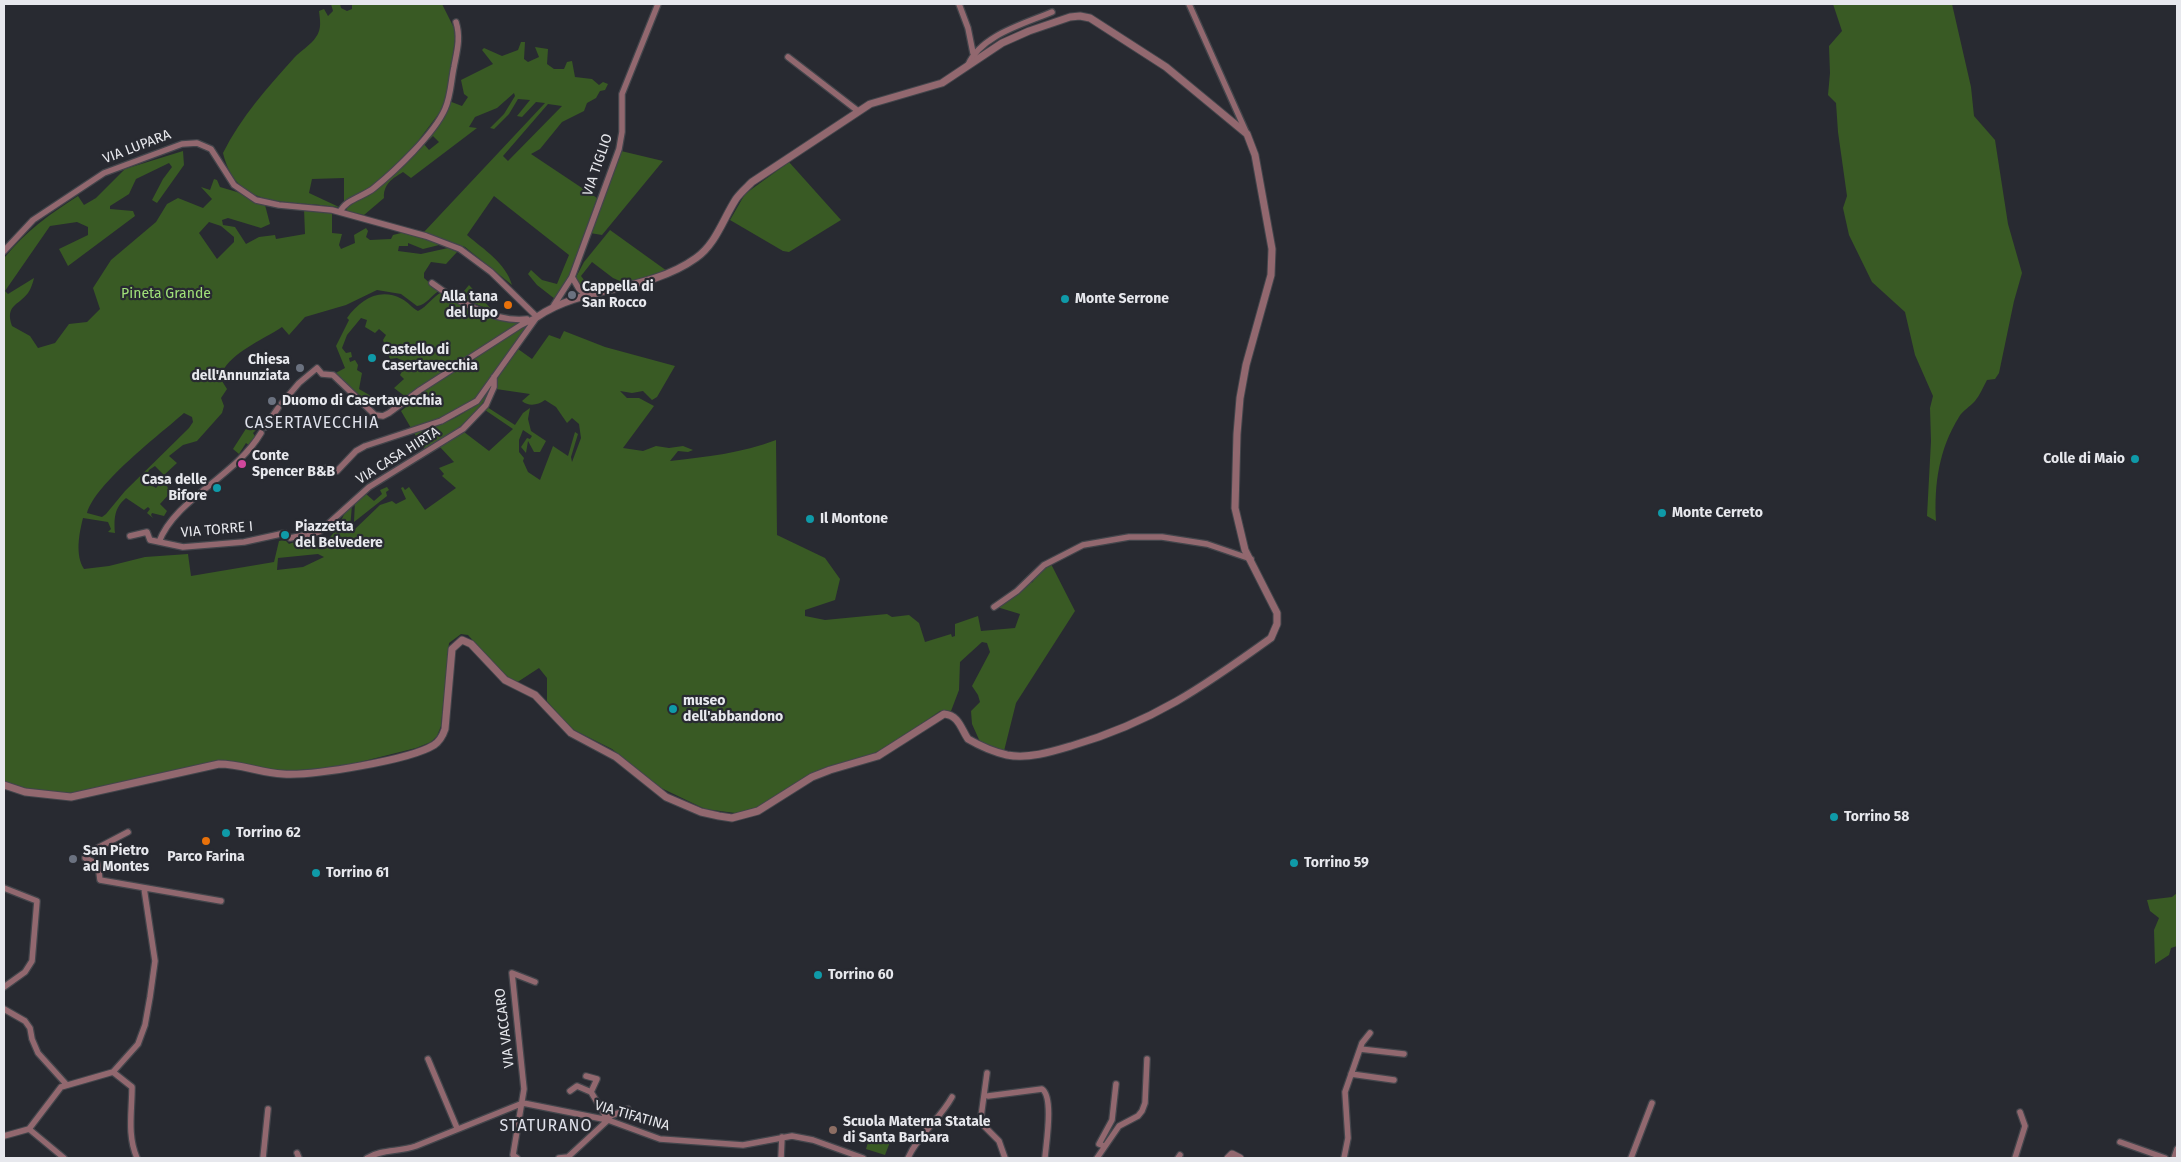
<!DOCTYPE html>
<style>
body{margin:0}
#map{position:relative;width:2181px;height:1162px;overflow:hidden;background:#282a31;font-family:"Fira Sans",sans-serif}
canvas{display:block}
.frame{position:absolute;inset:0;border:5px solid #e7e8ed;pointer-events:none}
</style>
<div id="map">
<canvas width="2181" height="1162"></canvas>
<div class="frame"></div>
</div>
<script>
const ctx = document.querySelector('canvas').getContext('2d');
ctx.lineJoin = 'round';
function fillPath(path, color) {
  ctx.fillStyle = color;
  ctx.fill(path, 'evenodd');
}
function trace(path, color, width, dash) {
  ctx.strokeStyle = color;
  ctx.lineWidth = width;
  ctx.lineCap = dash ? 'butt' : 'round';
  ctx.setLineDash(dash || []);
  ctx.stroke(path);
}
function drawText(font, color, halo, rows, align = 'center') {
  ctx.font = font + ' "Fira Sans",sans-serif';
  ctx.lineWidth = 4.5;
  ctx.setLineDash([]);
  ctx.textBaseline = 'middle';
  ctx.strokeStyle = halo;
  ctx.fillStyle = color;
  for (const [text, x, y, turn = 0] of rows) {
    ctx.save();
    ctx.translate(x, y);
    ctx.rotate((+turn || 0) * Math.PI / 180);
    ctx.textAlign = isNaN(turn) ? turn : align;
    if (halo) ctx.strokeText(text, 0, 0);
    ctx.fillText(text, 0, 0);
    ctx.restore();
  }
}
fillPath(new Path2D(`
 M331,4H340L341,8L347,11L352,9V4H442L456,32L447,98L443,108L406,157L371,188L344,202V178L312,179L309,193L339,207C329,207 319,204 308,204C267,201 234,199 223,153C241,117 267,88 294,58C300,51 311,45 316,37C322,29 320,20 319,11L324,9L328,16L333,11Z
 M1833,4H1952L1971,87L1974,116L1995,140L2008,224L2022,273L2014,301L1999,373L1995,379L1987,380C1983,387 1980,395 1975,401C1970,407 1963,410 1959,417C1939,449 1934,484 1936,521L1927,516L1931,441L1930,408L1933,396L1915,355L1905,312L1872,282L1849,235L1843,208L1847,196L1838,132L1836,103L1828,95L1830,73L1829,46L1842,31Z
 M521,42H525L524,59L528,62L539,57L535,47L548,49L547,64L554,69H564L567,62L572,61L575,77L592,79L599,85L603,82L608,84L605,90L600,91L596,98L587,103L584,111L562,122L540,149L531,154L597,198L569,277L555,299L537,285L528,274L531,270L542,280L557,284L569,255L494,196L467,235C483,249 506,263 512,285L465,247L424,232L545,103L536,102L522,117L517,116L530,100L518,99L509,114L494,129L490,128L504,114L515,96L514,93L497,108L475,117L469,127L477,128L411,178L403,172C393,178 383,184 384,198L364,215L347,211L346,207L410,159L423,143L429,150L439,142L433,136L429,140L426,139L449,101L462,106L468,97L464,94L461,80L493,64L482,50L484,48L502,56L518,50ZM548,104L562,106L508,161L503,156Z
 M183,151L184,165L157,203L152,200L163,179L172,167L169,163L136,179L129,194L110,206V209L133,211L135,216L68,266L59,249L88,235V227L77,222L50,226L5,291L8,294L34,278C33,282 31,289 28,293C18,306 5,305 12,326L30,336L38,348L55,343L69,324L87,322L100,309L93,288L111,260L156,222L167,204L178,198L203,208L212,199L201,187L210,190L214,179L217,180L220,187L237,192L265,205L270,224L261,228L228,218L222,220L223,225L235,227L246,244L259,237L275,235L276,239L305,234L304,209L332,212V233L342,234L339,245L341,249L355,243L354,235L366,228L368,231L366,237L370,240L391,239L393,235L405,232L443,244L423,249L408,243V246H399L398,251L421,254L448,248L457,252L446,264L431,262L424,273V278L439,291C431,295 427,305 417,306L401,294L377,290L346,305L305,317L289,335L282,327C263,340 226,354 220,378L227,389L221,398L224,406L222,413L197,441L183,445L169,456L177,463L164,475L155,466L149,470L144,481L156,488L164,479L169,483L167,487L172,491L160,504L167,511L164,516L152,513L151,515L153,518L147,513L150,509L148,507L144,510L126,498C114,508 114,519 115,533L108,532L111,529L108,522L83,518C79,534 75,555 84,569L109,566L145,557L188,554L191,576L274,562L279,541L285,540L289,544L300,540L304,545L309,544L312,547C334,541 339,525 348,506L352,505L350,529L354,530L380,505L392,501L396,504L406,499L401,488L403,487L405,490L409,487L425,510L456,488L442,476L444,474L439,468L454,462L440,447L464,432L489,451L513,429L485,410L487,407L515,425L523,413L530,408L528,419L531,431L546,441L540,452H534L528,441L526,453L521,447L527,438L530,439L532,436L523,430L519,440V452L524,458L523,461L528,472L540,480L553,446L568,456L575,432L578,434L571,457L572,462L581,438L579,424L572,418L567,423L556,407L545,400C538,405 529,407 522,401L530,394L496,389L497,379L518,349L532,359L549,335L560,339L564,331L605,347L675,366L657,397L652,400L643,391L632,393L620,391L627,398H639L654,406L623,448L643,451L656,446L669,448L683,446L693,450L688,452L678,451L670,461C706,457 742,453 776,440L777,535L825,558L840,579L835,600L805,610V616L825,620L887,614L892,617L909,615L919,623L925,642L951,634L952,637L955,636V624L978,616L981,631L1015,628L1020,614L997,607L1026,584L1033,582L1034,577L1051,564L1075,611L1016,703L1004,751L981,744L972,724L971,711L980,702L978,695L972,686L990,652L987,643L982,642L960,662L959,690L951,711H940L891,745L868,756L817,771L765,804L749,811L735,813L705,809L657,786L612,749L570,728L547,701V678L539,668L516,683L504,675L468,635L461,634L449,643L441,726L437,736L431,742L416,748L352,764L318,769L281,771L221,760L76,794C51,795 28,790 4,783L5,257C26,231 50,214 78,196L84,205L96,198L125,169ZM209,222L221,226L234,237V242L217,259L199,233ZM184,413L192,417L193,422L189,428L125,491L106,514L102,517L87,513C96,483 158,436 184,413ZM318,554L324,557L303,567L277,570L278,558Z
 M621,151L663,161L602,235L590,233Z
 M789,162L841,220L789,252L783,251L730,220L745,194Z
 M610,230L667,271L629,285L613,278L592,262L581,276L587,284L582,290L575,279L584,262Z
 M469,285L493,311L459,297Z
 M442,292L501,320L521,322L406,397L394,388L404,379L400,375L404,368L401,360L397,358L390,359L383,340L386,335L379,329L375,333L365,327L367,320L361,318L347,335L342,348L346,353L351,352L352,357L349,358L350,362L355,360L358,365L357,370L362,373L359,389L376,399L372,404L368,401L366,404L334,374L345,368L336,346L349,320L347,318C360,300 379,287 402,299C408,302 412,308 418,311C428,306 432,297 442,292Z
 M526,325L527,328L476,399L442,418L411,428L401,411L412,402L411,399Z
 M493,384C479,417 454,432 426,451L414,433C445,425 475,412 493,384Z
 M249,424L256,430L253,433L256,438L250,446L246,443L239,454L233,449Z
 M387,487L389,490L386,492L387,496L354,522L355,501L365,493L374,501L382,494L380,490Z
 M2177,893V946L2171,948L2169,955L2155,964L2154,930L2159,918L2150,911L2147,900L2172,897Z
 M870,1136L890,1142L885,1155L866,1149Z`), '#395a24');
const minor = new Path2D(`
 M959,4L968,28L973,53
 M1189,4L1247,134
 M788,57L858,111
 M968,65C981,35 1024,24 1052,12
 M340,212C346,199 363,197 374,188C395,171 434,134 445,109C451,96 451,81 454,67C457,51 461,38 456,22
 M4,251L33,220L104,173L182,144L197,143L211,149L234,185L256,200L279,205L332,210L426,236L460,249L491,272L537,317
 M572,277L579,289L588,297
 M432,283C456,301 496,323 527,319
 M554,305L572,277L619,149L622,132V94L658,4
 M282,403L299,383L317,368L322,374L333,375L375,415L383,416L389,413L420,390L521,325L537,317
 M265,427L278,408
 M327,468L337,471L356,451L365,446L441,421L477,401L537,317
 M130,536L147,532L150,540L183,547L244,542L285,533L290,538L319,532L369,487L463,429L486,405L494,387V377
 M159,542C175,499 235,477 261,433
 M994,607L1017,591L1044,565L1083,545L1129,537H1162L1207,544L1251,559
 M128,832L86,854L85,858L98,864L100,880L221,901
 M4,888L37,901L32,961L25,972L4,987
 M4,1009L25,1021L30,1028L32,1039L38,1053L66,1084
 M1360,1049L1404,1054
 M428,1059L457,1128
 M113,1072L138,1044L145,1025L150,997L155,961L144,888
 M987,1073L981,1117L984,1126L999,1141L1005,1158
 M1351,1074L1394,1080
 M586,1076L597,1079L591,1092
 M988,1096L1042,1089C1054,1097 1046,1144 1045,1158
 M608,1117L628,1109
 M29,1129L61,1087L113,1072L132,1087C132,1112 127,1135 137,1158
 M29,1129L64,1158
 M4,1136L29,1129
 M2120,1142L2165,1158
 M1104,1146L1099,1144L1112,1120L1116,1084
 M297,1153L299,1158
 M263,1158L268,1109
 M367,1158C382,1149 399,1152 416,1146L523,1103L608,1120L660,1139L743,1145L792,1136L813,1140L863,1158
 M517,1158L513,1155L524,1089L512,973L535,982
 M559,1158L568,1157L608,1120L591,1092L577,1086L570,1091
 M781,1158L782,1137
 M908,1158C918,1135 940,1119 952,1097
 M1097,1158L1119,1126L1138,1116L1142,1111L1145,1103L1147,1059
 M1178,1158L1180,1155
 M1344,1158L1348,1138L1345,1092L1362,1043L1370,1033
 M1631,1158L1652,1103
 M2015,1158L2025,1126L2020,1112
 M2174,1158L2177,1149`);
const tertiary = new Path2D(`
 M4,785L25,792L71,797L219,764C241,764 261,773 283,774C313,776 410,760 434,745C440,741 443,735 445,729L452,649L462,640L471,644L505,680L535,695L571,733L616,757L666,797L701,812L719,816L732,818L758,811L812,777L830,770L878,756L944,714C959,715 961,729 968,739C980,746 994,752 1007,755C1028,759 1051,752 1071,746C1153,722 1203,687 1271,638L1277,624V613L1245,550L1235,508L1237,434L1240,398L1246,365L1271,275L1272,249L1255,155L1247,134L1166,67L1090,18L1080,16L1070,17L1029,31L1002,43L942,83L870,104L752,182C746,188 740,193 736,199C723,219 716,244 696,258C647,293 583,285 537,317
 M1228,1158L1232,1154L1240,1158`);
trace(minor, '#43454b', 8);
trace(tertiary, '#43454b', 9);
trace(minor, '#92686f', 5.5);
trace(tertiary, '#92686f', 7);
for (const [x, y, r, color] of [
 [572,295,5,"#6b7280"],
 [1065,299,5,"#0f9aa8"],
 [508,305,5,"#e8710a"],
 [372,358,5,"#0f9aa8"],
 [300,368,5,"#6b7280"],
 [272,401,5,"#6b7280"],
 [2135,459,5,"#0f9aa8"],
 [242,464,5,"#d1479c"],
 [217,488,5,"#0f9aa8"],
 [1662,513,5,"#0f9aa8"],
 [810,519,5,"#0f9aa8"],
 [285,535,5,"#0f9aa8"],
 [673,709,5,"#0f9aa8"],
 [1834,817,5,"#0f9aa8"],
 [226,833,5,"#0f9aa8"],
 [206,841,5,"#e8710a"],
 [73,859,5,"#6b7280"],
 [1294,863,5,"#0f9aa8"],
 [316,873,5,"#0f9aa8"],
 [818,975,5,"#0f9aa8"],
 [833,1130,5,"#8d6e63"]
]) {
  const dot = new Path2D();
  dot.arc(x, y, r, 0, 2 * Math.PI);
  ctx.fillStyle = color;
  ctx.fill(dot);
  trace(dot, '#282a31', 2);
}
drawText('14px', '#e7e8ed', '#282a31', [
 ["VIA LUPARA",137,147,-21],
 ["VIA TIGLIO",598,165,-71],
 ["VIA CASA HIRTA",398,456,-32],
 ["VIA TORRE I",217,530,-5],
 ["VIA VACCARO",505,1028,-97],
 ["VIA TIFATINA",632,1116,16]
]);
drawText('bold 14px', '#e7e8ed', '#282a31', [
 ["Cappella di",582,287],
 ["San Rocco",582,303],
 ["Alla tana",498,297,"right"],
 ["del lupo",498,313,"right"],
 ["Monte Serrone",1075,299],
 ["Castello di",382,350],
 ["Casertavecchia",382,366],
 ["Chiesa",290,360,"right"],
 ["dell'Annunziata",290,376,"right"],
 ["Duomo di Casertavecchia",282,401],
 ["Conte",252,456],
 ["Spencer B&B",252,472],
 ["Colle di Maio",2125,459,"right"],
 ["Casa delle",207,480,"right"],
 ["Bifore",207,496,"right"],
 ["Monte Cerreto",1672,513],
 ["Il Montone",820,519],
 ["Piazzetta",295,527],
 ["del Belvedere",295,543],
 ["museo",683,701],
 ["dell'abbandono",683,717],
 ["Torrino 58",1844,817],
 ["Torrino 62",236,833],
 ["San Pietro",83,851],
 ["ad Montes",83,867],
 ["Parco Farina",206,857,"center"],
 ["Torrino 59",1304,863],
 ["Torrino 61",326,873],
 ["Torrino 60",828,975],
 ["Scuola Materna Statale",843,1122],
 ["di Santa Barbara",843,1138]
], 'left');
drawText('14px', '#a0e179', '#282a31', [
 ["Pineta Grande",166,294]
]);
ctx.letterSpacing = '1px';
drawText('16px', '#dfe1eb', '#282a31', [
 ["CASERTAVECCHIA",312,424],
 ["STATURANO",546,1127]
]);
ctx.letterSpacing = '0px';
</script>
